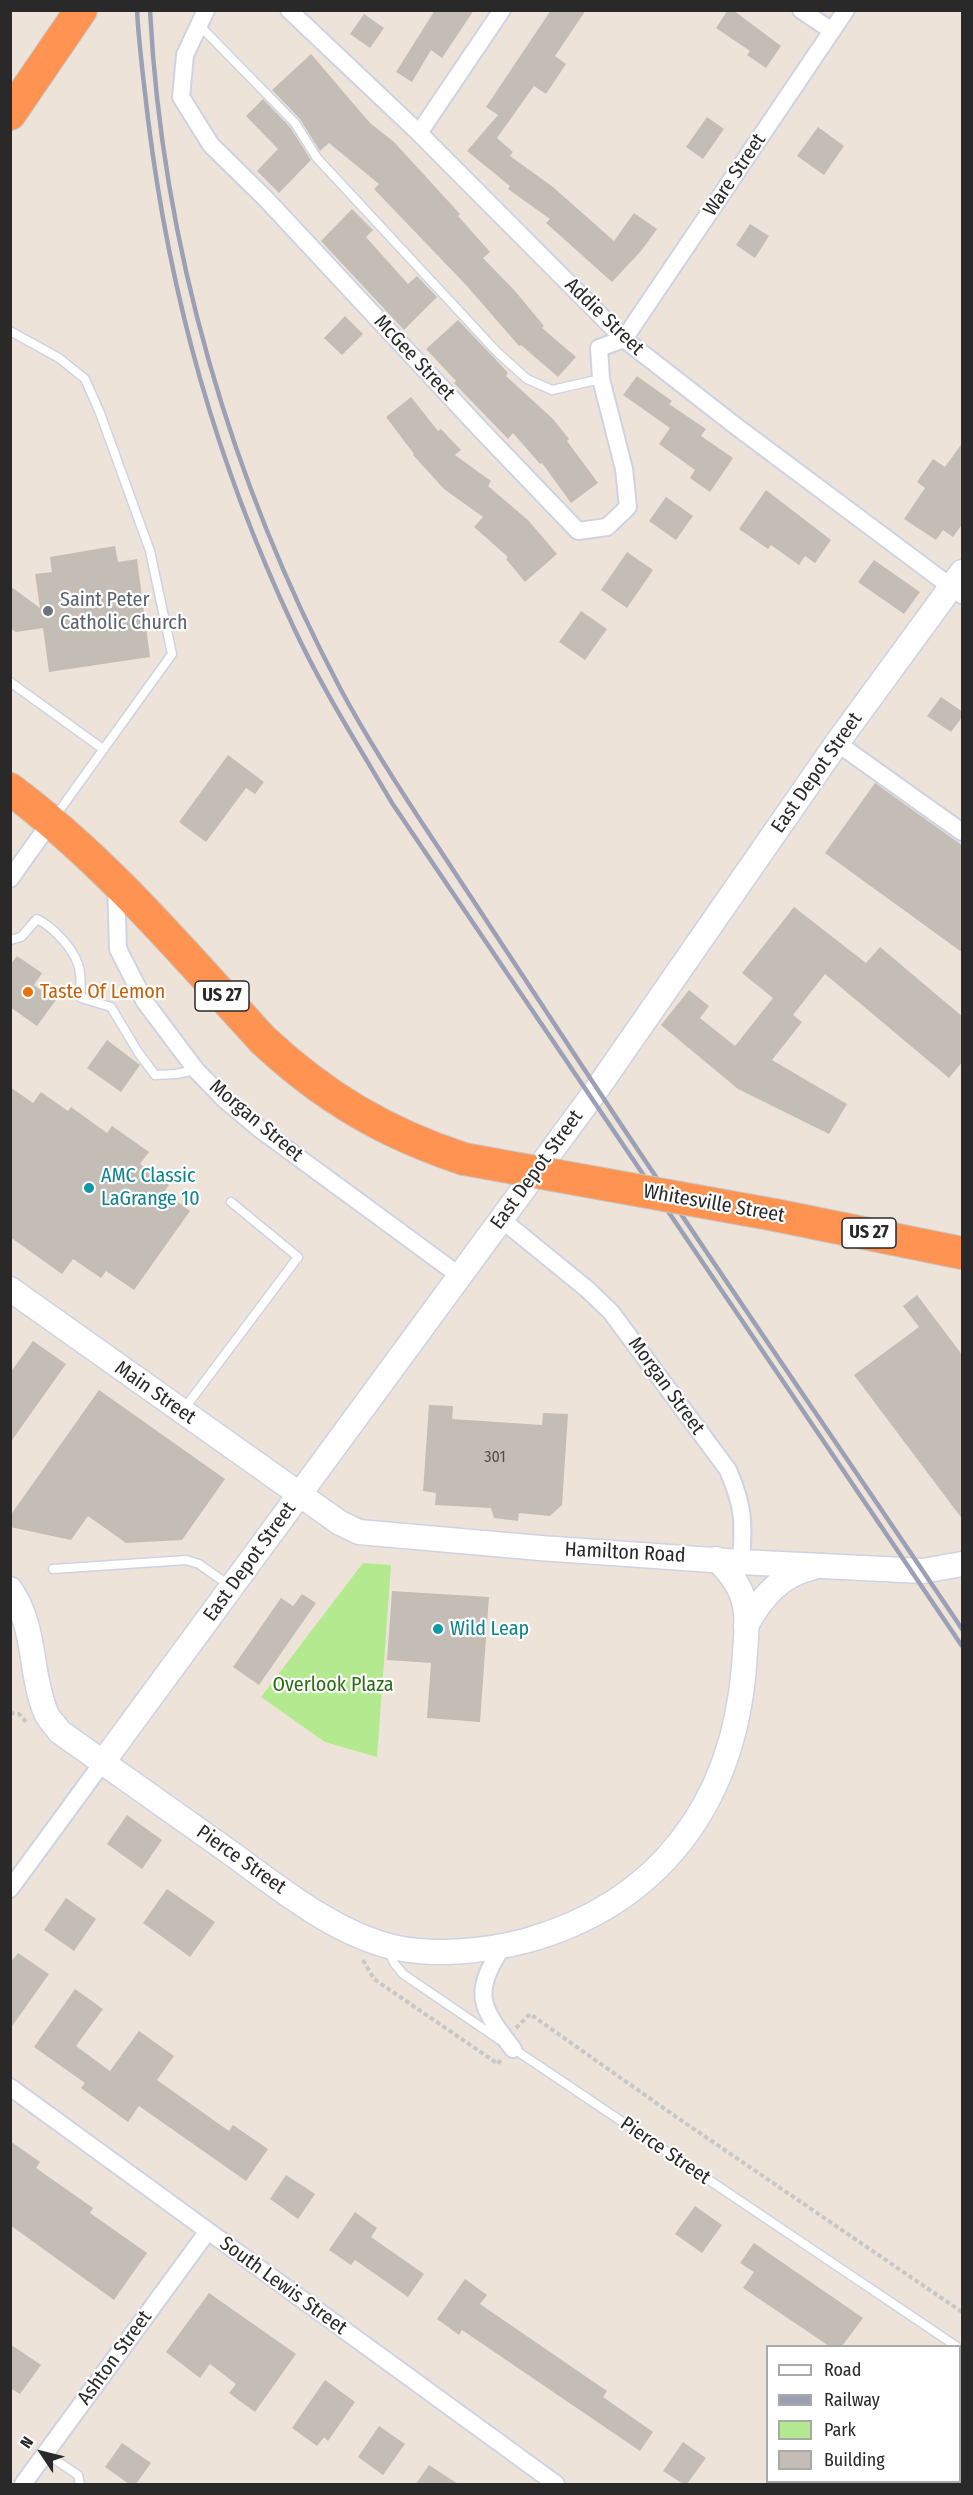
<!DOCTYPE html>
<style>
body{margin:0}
#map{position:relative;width:973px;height:2495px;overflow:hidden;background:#ede3d9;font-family:"Fira Sans Condensed",sans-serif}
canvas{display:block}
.frame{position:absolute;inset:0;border:12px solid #292929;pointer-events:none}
.legend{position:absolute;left:766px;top:2345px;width:195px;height:138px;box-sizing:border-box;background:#fff;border:2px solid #a9a9a9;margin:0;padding:8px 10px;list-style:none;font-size:18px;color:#292929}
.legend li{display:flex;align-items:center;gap:12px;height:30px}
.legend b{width:30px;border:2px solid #a9a9a9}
.north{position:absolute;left:12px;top:2423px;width:60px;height:60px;-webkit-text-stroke:4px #fff;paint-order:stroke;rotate:305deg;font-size:16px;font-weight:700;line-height:24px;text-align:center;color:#292929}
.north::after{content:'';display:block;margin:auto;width:21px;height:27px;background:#292929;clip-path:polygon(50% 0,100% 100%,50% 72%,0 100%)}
</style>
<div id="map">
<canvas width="973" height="2495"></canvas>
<div class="frame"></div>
<ul class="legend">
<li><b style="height:8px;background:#fff"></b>Road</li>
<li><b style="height:8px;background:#9ba0b5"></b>Railway</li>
<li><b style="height:16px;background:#b3ea8f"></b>Park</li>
<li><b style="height:16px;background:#c4bdb6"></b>Building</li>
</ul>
<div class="north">N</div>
</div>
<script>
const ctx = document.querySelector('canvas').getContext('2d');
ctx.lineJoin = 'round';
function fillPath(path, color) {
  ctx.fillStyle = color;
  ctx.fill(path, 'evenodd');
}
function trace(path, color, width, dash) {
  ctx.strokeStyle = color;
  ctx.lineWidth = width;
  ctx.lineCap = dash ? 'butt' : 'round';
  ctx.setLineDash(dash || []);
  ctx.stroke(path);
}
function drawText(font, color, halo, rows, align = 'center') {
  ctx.font = font + ' "Fira Sans Condensed",sans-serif';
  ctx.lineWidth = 4.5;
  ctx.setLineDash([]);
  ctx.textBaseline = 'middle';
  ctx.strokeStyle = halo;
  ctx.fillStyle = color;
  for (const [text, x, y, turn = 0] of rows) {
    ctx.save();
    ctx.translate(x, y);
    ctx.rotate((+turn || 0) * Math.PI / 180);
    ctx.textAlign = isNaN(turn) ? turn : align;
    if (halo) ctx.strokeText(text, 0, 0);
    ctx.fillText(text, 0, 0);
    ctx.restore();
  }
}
fillPath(new Path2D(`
 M363,1563L391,1565L377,1757L325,1742L261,1697Z`), '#b3ea8f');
fillPath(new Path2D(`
 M435,10H474L442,58L431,50L412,82L396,72Z
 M551,10H586L555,56L566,64L546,94L534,86L497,138L513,152L510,156L553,187L614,241L634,213L657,229L641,251L612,282L546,223L550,219L508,189L510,186L467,151L498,115L486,107Z
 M728,10H733L781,46L766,68L747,55L750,51L716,28Z
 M364,14L384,28L370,48L350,34Z
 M311,54L370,123L394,142L460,214L458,216L490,252L483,258L515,291L544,326L542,328L576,357L558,377L521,345L519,346L466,285L374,189L379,184L329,143L320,151L300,119L272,90Z
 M263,99L290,127L311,160L279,193L257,171L278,149L246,116Z
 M707,117L724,129L703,159L686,147Z
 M818,127L844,146L824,175L797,156Z
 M352,209L373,230L366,237L408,284L417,276L437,297L404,330L321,241Z
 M750,224L769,236L755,258L736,245Z
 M345,316L363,334L342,355L324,338Z
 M458,320L499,363L508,373L506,376L553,419L569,439L567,441L598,483L571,503L542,463L540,464L513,433L508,439L454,383L456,381L426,349Z
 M637,376L672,401L669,404L706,429L701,436L733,458L710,492L690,478L695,470L659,444L670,428L623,395Z
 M411,397L438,431L441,429L461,450L455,455L491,481L488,486L528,520L557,554L525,582L506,559L508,557L474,527L483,517L444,489L413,455L414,454L386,417Z
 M963,442V523L953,537L943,530L936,540L904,519L925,488L917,482L933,459L945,467Z
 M766,490L831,540L815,563L805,556L799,565L771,545L768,549L739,529Z
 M666,497L693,516L676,540L649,521Z
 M115,546L118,562L137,559L150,657L49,672L43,628L16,632L10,628V586L40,608L35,574L52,572L50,557Z
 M627,552L653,570L627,608L601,590Z
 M874,560L920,592L904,614L858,582Z
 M581,611L607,629L585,660L559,642Z
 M941,697L963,712V716L951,732L927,716Z
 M228,755L264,782L255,794L246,788L206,842L179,822Z
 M875,783L963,846V953L825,853Z
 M794,907L866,963L880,947L963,1017V1061L949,1078L825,974L793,1015L802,1022L772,1060L847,1104L829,1134L738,1089L661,1025L689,990L709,1006L700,1018L735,1046L773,998L742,973Z
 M17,956L42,973L34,985L56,1000L37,1026L10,1007V965Z
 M107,1040L140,1065L121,1092L87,1068Z
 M10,1087L33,1103L41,1092L68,1111L71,1107L107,1133L112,1126L149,1152L140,1164L169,1185L164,1192L190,1211L134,1290L106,1271L101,1278L73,1259L62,1274L10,1237Z
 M917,1295L963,1356V1520L854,1375L919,1327L903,1306Z
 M33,1341L66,1364L10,1443V1373Z
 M99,1390L225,1479L182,1540L126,1543L88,1516L71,1540L10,1527V1516Z
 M429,1405L453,1406L452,1419L542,1425L543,1413L568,1414L562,1505L550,1516L519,1513L518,1521L494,1518L491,1508L435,1505L436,1493L423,1491Z
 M392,1591L489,1597L480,1722L427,1718L431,1663L387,1660Z
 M302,1594L316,1603L259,1685L233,1667L281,1598L293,1606Z
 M127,1815L162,1840L142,1869L107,1844Z
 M167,1889L215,1922L190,1957L143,1923Z
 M66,1898L96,1919L74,1951L44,1930Z
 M18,1953L49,1974L10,2029V1963Z
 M75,1989L103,2009L76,2046L110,2071L139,2031L174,2056L157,2080L229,2131L233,2125L268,2149L246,2181L139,2106L128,2122L81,2088L85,2083L34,2047Z
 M10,2141L40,2162L36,2168L93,2208L90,2213L147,2253L114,2300L10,2225Z
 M286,2175L315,2194L298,2219L270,2199Z
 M695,2206L722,2225L702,2253L675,2234Z
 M355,2212L377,2228L371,2237L424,2274L408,2297L355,2260L351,2265L329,2250Z
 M754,2243L863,2318L842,2346H829L743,2288L754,2272L740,2263Z
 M465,2279L487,2295L480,2304L607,2391L603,2397L653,2432L640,2451L462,2330L459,2335L437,2319Z
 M209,2293L296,2354L255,2412L229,2393L236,2384L210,2364L200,2378L166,2352Z
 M10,2344L41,2365L20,2394L10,2388Z
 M325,2380L355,2402L328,2441L324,2437L317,2446L292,2428Z
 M379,2426L405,2444L383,2475L358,2457Z
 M683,2442L706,2458L687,2484H683L663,2471Z
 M122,2443L151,2463L136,2484H129L105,2467Z
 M429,2465L458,2484H416Z`), '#c4bdb6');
const lane = new Path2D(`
 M199,25L295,123L317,158L497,352L527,379L552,390L601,379
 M10,331L59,358L85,379L100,413L150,551L172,654L54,818
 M10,682L103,749
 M10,940L21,937L37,919C53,927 72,947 78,964C82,974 80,988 81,998L111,1007L138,1052L155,1075L176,1074L196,1070
 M184,1409L298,1257L231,1202
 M53,1569L186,1560L199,1564L230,1586
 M389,1950L394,1963L403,1974L500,2040
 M511,2047L956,2346
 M45,2453L78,2475L80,2484`);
const street = new Path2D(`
 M206,10L185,55L181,97L211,145L266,199L482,431L578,531L607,527L628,507L624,469L601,379L599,348L624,339L846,10
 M289,10L419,133L624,339L737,427L962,595
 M801,10L832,31
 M419,133L502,10
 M837,743L962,832
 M10,879L52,820
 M116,884L118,949L145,1002L196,1070L224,1099L261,1130L460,1276
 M501,1219L587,1289L611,1312L728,1470C744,1507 744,1523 741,1562
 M10,1889L103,1762
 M502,1947C472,1995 480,2006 513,2049
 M10,2087L556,2484
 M960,2366L962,2362
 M890,2482L894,2484
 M23,2484L208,2231`);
const secondary = new Path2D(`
 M10,1289L340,1523L359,1532L540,1548L741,1562L923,1571L962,1564
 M10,1589C37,1628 29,1672 46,1713C49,1720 56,1726 60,1732C116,1772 172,1811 228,1851C278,1887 336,1935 397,1948C438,1956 486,1951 525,1941C659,1904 733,1804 744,1667C747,1619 754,1594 716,1559
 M746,1626C760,1599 780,1575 811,1568
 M103,1762L597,1089L837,743L962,572`);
const highway = new Path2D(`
 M10,114L81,10
 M10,789C106,861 183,953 263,1040C324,1097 385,1133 464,1159
 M775,1215L962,1253`);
trace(lane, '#ced3e4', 11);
trace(street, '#ced3e4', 20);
trace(secondary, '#ced3e4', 27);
trace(highway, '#c7c7c7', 34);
trace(new Path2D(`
 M10,1713L19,1714L27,1723
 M363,1960L374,1979L498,2064L501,2059
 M516,2028L530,2014L672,2114L962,2312
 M960,2405L962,2400`), '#c7c7c7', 4, [4.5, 3]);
trace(lane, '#fff', 8);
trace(street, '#fff', 16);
trace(secondary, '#fff', 24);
trace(highway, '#ff9352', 32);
trace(new Path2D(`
 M137,10C139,47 144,83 148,119C170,297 216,462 293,626C321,687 358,745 392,803L962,1646
 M150,10C162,246 231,482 341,690C370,744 404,796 438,847C480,911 523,976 565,1040C695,1238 830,1433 962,1629`), '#9ba0b5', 4.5);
const highwayBridge = new Path2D(`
 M464,1159L775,1215`);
trace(highwayBridge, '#c7c7c7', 34, []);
trace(highwayBridge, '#ff9352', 32);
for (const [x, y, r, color] of [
 [48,611,6,"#6b7280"],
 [28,992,6,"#e8710a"],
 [89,1188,6,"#0f9aa8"],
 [438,1629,6,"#0f9aa8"]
]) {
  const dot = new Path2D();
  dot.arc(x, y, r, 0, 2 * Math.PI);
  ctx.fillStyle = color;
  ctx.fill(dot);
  trace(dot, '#fff', 2);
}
drawText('16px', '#504e4c', null, [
 ["301",495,1458]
]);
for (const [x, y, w] of [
 [222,996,54],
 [869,1233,54]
]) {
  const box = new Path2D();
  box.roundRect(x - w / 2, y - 15, w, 30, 4.5);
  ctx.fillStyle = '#fff';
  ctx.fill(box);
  trace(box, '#292929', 1.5);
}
drawText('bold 18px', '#292929', null, [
 ["US 27",222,996],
 ["US 27",869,1233]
]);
drawText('20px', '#292929', '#fff', [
 ["Ware Street",735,175,-56],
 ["Addie Street",604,317,44],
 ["McGee Street",414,358,47],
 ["East Depot Street",817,773,-55],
 ["Morgan Street",256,1121,40],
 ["East Depot Street",537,1170,-54],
 ["Whitesville Street",714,1204,10],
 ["Morgan Street",666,1386,54],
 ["Main Street",155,1393,35],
 ["Hamilton Road",625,1553,3],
 ["East Depot Street",250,1562,-54],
 ["Pierce Street",241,1860,35],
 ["Pierce Street",665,2151,34],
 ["South Lewis Street",283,2286,36],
 ["Ashton Street",115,2358,-54]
]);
drawText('20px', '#5b616d', '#fff', [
 ["Saint Peter",60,600],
 ["Catholic Church",60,623]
], 'left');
drawText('20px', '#c56008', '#fff', [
 ["Taste Of Lemon",40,992]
], 'left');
drawText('20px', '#0d838f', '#fff', [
 ["AMC Classic",101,1176],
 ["LaGrange 10",101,1199],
 ["Wild Leap",450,1629]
], 'left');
drawText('20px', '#2a6d12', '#fff', [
 ["Overlook Plaza",333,1685]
]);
</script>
